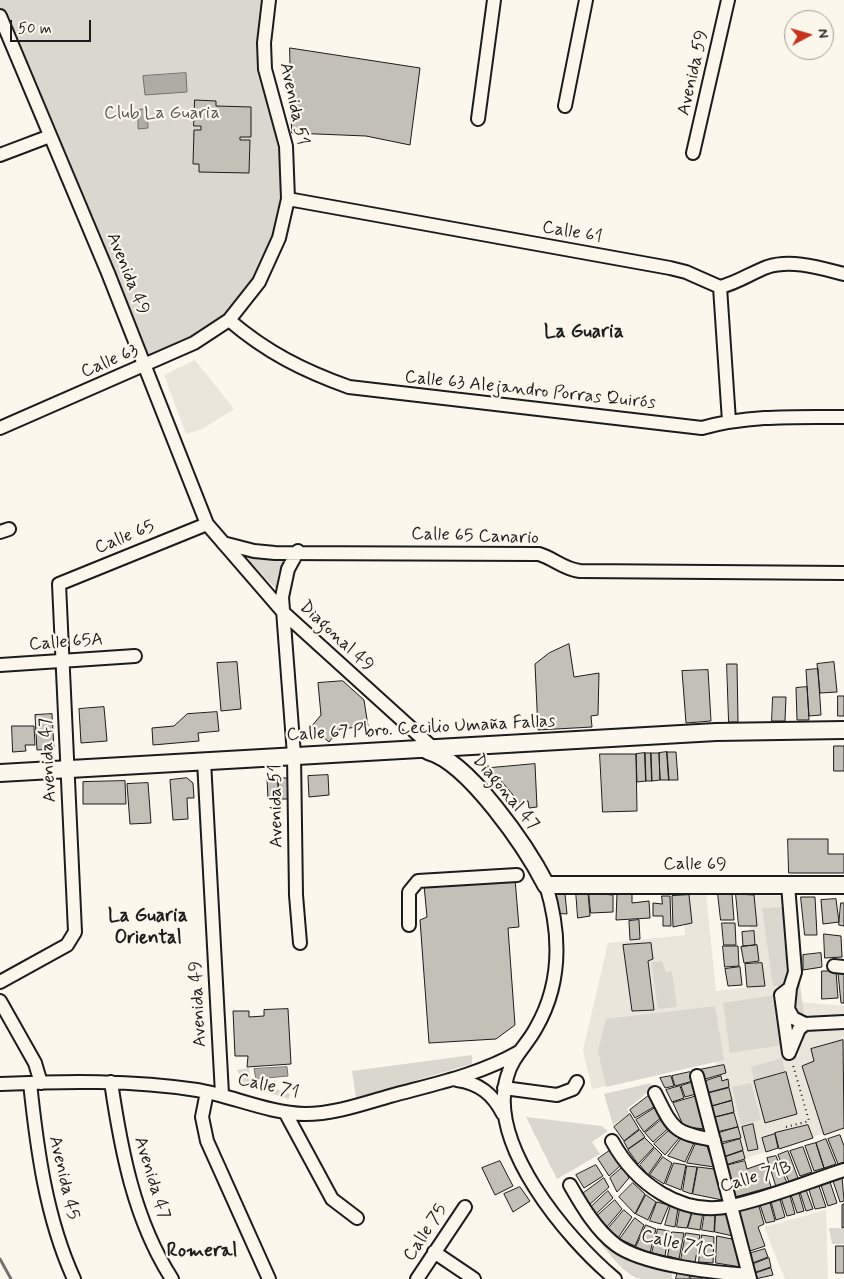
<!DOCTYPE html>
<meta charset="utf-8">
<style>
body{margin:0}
#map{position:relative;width:844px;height:1279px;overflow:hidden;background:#fbf7ec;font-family:Mynerve,sans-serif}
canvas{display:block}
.north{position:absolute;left:784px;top:10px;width:50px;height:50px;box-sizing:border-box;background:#fbf7ec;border:1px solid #a29f99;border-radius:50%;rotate:84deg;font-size:14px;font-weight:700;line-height:20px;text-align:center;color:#1c1c1c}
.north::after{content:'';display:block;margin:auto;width:18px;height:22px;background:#c8321e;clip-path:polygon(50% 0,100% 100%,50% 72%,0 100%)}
.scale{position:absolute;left:10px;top:20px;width:81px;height:22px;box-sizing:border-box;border:2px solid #1c1c1c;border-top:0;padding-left:6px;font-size:15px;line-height:18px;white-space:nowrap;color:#1c1c1c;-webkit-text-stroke:4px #fbf7ec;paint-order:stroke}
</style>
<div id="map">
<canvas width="844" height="1279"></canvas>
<div class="north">N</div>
<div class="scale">50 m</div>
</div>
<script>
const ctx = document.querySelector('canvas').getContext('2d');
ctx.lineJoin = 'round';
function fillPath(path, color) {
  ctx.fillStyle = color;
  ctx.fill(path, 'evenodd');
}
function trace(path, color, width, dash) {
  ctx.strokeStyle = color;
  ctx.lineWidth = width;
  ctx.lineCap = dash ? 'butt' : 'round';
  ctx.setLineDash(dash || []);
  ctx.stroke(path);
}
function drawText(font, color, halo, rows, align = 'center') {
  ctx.font = font + ' Mynerve,sans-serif';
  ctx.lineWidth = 4.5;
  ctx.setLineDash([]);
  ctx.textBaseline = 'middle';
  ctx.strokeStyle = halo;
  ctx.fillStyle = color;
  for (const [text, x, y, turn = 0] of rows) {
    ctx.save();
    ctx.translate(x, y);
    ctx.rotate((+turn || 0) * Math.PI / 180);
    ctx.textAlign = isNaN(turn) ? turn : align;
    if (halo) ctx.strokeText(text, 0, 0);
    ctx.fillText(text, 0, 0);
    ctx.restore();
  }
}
fillPath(new Path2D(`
 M195,360L234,409L202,429L186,434L164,375Z
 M706,893L716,991L758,986L746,895L787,896L801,1002L844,1006V1127L737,1161L715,1062L592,1089L583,1050L608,943L685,935L683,895Z
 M826,1210L828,1279H785L764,1227Z`), '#eae6dc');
fillPath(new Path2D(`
 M0,0H269L264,43L288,184L279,238L229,320L145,366L0,16Z
 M243,555L285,561L278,574L276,589Z
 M786,907L793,973L780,986H773L762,908Z
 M662,961L666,972L672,971L677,1007L658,1009L651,962Z
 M799,975L804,1016L798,1017C790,1001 794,991 799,975Z
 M775,995L783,1045L730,1053L723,1003Z
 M715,1006L724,1060L606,1087L598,1051L606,1019Z
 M472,1055V1064L356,1098L352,1071Z
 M782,1058L785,1071L754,1080L751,1067Z
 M249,1068L251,1080L290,1094L289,1099L245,1085L237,1070Z
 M651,1083L650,1090L627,1109L629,1114L613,1125L604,1094Z
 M751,1083L761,1120L741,1125L732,1087Z
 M526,1117L602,1126L608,1131L592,1142L600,1154L557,1179Z
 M567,1188L612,1247L640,1264L672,1272V1279C662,1279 649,1279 640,1279C616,1273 581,1214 567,1193Z
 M829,1228H844V1244H832Z`), '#dad7ce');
const water = new Path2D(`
 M186,73L187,92L145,95L143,76Z
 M147,109L148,128L138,129V110Z
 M287,1067L288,1076L256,1079L254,1069Z`);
fillPath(water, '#afaca5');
trace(water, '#74726e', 1);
trace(new Path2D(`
 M0,1259L11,1279`), '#74726e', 3);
const building = new Path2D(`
 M290,48L420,68L410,145L366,136L292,133Z
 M195,100L216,101V106L251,107V137H240V140H250L249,173L199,172V164H193L194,130H201V126H194Z
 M569,644L574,677L599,673L598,715L591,716L592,727L538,730L535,664L549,653Z
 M237,662L241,709L221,711L217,663Z
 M834,662L837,692L820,693L817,664Z
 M727,664H737L738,722H729Z
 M818,669L821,715L809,716L806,670Z
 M708,670L711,721L686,723L682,671Z
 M343,681L364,700L368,726L340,729L329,742L311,727L321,715L318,683Z
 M807,687L809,720H797L796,688Z
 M838,696H844V716H838Z
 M773,697H786L785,721H772Z
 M104,707L107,741L81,743L79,709Z
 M217,712L219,731L198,733L199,741L153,745L152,728L174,726L187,714Z
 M52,714L54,749L37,750L35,715Z
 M12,726H34L35,745H25L26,751L13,752Z
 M834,746H844V771H834Z
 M667,752H676L678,780H669Z
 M667,752L669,780H660L659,753Z
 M645,753H651L652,781H646Z
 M645,753L646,781L637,782L636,754Z
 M651,753H659L660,780L652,781Z
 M600,754H636L637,811L603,812Z
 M535,764L537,807L529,808L528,801L519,802L490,768Z
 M328,775L329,795L309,797L308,776Z
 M187,778L193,783L194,798H187L188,819L173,820L170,780Z
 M278,778L279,799H268L267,779Z
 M278,778H288L289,799H279Z
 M125,781L126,804H83V782Z
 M148,783L151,823L130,824L127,784Z
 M788,839H828V854H844V873H789Z
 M515,879L519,927L508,928L515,1025L496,1039L429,1043L420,920L427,917L424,885Z
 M576,891L588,892L590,916L578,918Z
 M632,892V903L649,901L650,918L616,920L617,893Z
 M589,893L613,895V912L591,913Z
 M565,894L567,914L555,913L552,895Z
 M718,894H732L734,920H721Z
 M736,894L754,895L757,926H739Z
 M689,895L692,923L673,927L672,896Z
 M662,896H670L671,926H663V916H653V903L662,904Z
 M801,897H815L817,935H805Z
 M836,899L839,922L823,924L821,900Z
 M841,903H844V926L839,925Z
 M639,920L640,939L630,940L629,921Z
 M722,923H735L736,945H724Z
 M754,931L755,945L743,946L742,932Z
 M824,934L841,936L842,957L825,958Z
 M651,943L653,959L648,961L654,1010L632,1011L623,945Z
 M757,945L759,961L744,963L741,947Z
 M723,946H738L739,966L725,967Z
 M821,953L822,967L803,970V955Z
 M762,963L765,986L747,987L745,964Z
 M740,967L742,985L728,986L725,969Z
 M822,971H836L838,998L822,999Z
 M844,972V1003H841L838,973Z
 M288,1009L291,1064L247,1067L248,1056H235L233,1011H249V1017L264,1016V1010Z
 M843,1040L844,1128L824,1135L802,1066L814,1061L811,1049Z
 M724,1065L726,1073L702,1080L699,1070Z
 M690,1072L693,1081L675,1086L672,1076Z
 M786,1072L797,1114L765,1123L754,1081Z
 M671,1076L674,1086L665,1088L660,1078Z
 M721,1076L722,1081L728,1079L729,1087L706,1093L703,1082Z
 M693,1082L696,1094L685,1097L681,1086Z
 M680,1086L684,1098L672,1102L666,1090Z
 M729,1088L732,1100L709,1107L706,1094Z
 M651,1094L657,1105L635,1118L630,1110Z
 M697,1096L706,1129L684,1127L673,1103Z
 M732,1101L734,1112L712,1118L709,1107Z
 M658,1106L664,1115L644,1132L636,1120Z
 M734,1113L738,1127L716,1132L712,1118Z
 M630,1114L639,1129L624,1141L614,1127Z
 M665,1117L671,1126L653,1142L645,1133Z
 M753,1124L758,1149L748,1151L742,1127Z
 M808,1125L813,1138L779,1149L775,1133Z
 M738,1127L741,1138L718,1143L716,1134Z
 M672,1128L680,1137L665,1155L654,1144Z
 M640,1130L645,1137L628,1149L624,1142Z
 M775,1134L778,1148L766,1152L762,1138Z
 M840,1135L844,1146V1162L838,1164L828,1139Z
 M645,1138L654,1147L638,1164L628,1150Z
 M681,1139L694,1143L685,1162L668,1156Z
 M740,1139L743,1150L723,1157L720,1145Z
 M826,1139L836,1164L824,1168L816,1143Z
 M696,1143L707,1146L714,1167L687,1163Z
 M816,1143L824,1168L814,1171L805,1146Z
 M803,1147L812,1172L800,1176L790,1151Z
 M655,1148L662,1155L648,1175L640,1165Z
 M612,1149L621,1165L609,1176L598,1159Z
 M743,1151L745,1159L725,1165L723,1158Z
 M788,1151L798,1178L789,1182L778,1155Z
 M776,1156L787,1183L776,1187L767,1158Z
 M663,1157L672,1163L664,1184L650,1175Z
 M500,1161L513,1186L495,1195L482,1168Z
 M745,1161L747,1169L764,1163L771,1187L735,1197L725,1166Z
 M674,1163L686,1165L681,1190L666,1184Z
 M596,1165L603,1176L584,1188L576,1175Z
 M687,1166L697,1167L692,1194L683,1191Z
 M623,1167L629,1178L617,1192L610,1178Z
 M698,1167L714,1169L722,1200L693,1194Z
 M842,1176L844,1201L840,1202L832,1178Z
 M604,1178L609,1187L588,1206L581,1195Z
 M829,1179L837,1203L828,1206L820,1182Z
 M633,1183L645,1194L635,1214L619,1197Z
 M818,1183L826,1207L815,1209L808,1187Z
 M520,1187L530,1201L513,1212L504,1194Z
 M805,1187L813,1209L806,1211L799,1189Z
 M798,1190L804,1211L797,1213L790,1192Z
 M608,1191L613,1198L595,1215L590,1208Z
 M789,1192L795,1214L787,1216L780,1195Z
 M646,1195L656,1202L648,1220L636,1214Z
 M779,1196L785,1217L776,1220L770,1198Z
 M769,1199L775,1221L766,1223L759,1202Z
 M615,1200L622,1209L606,1228L596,1217Z
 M657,1202L669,1205L661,1224L650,1221Z
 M758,1203L764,1224L758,1227L765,1246L747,1252L735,1210Z
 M844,1204V1227L842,1228V1205Z
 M671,1205L678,1208L675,1227L665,1225Z
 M680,1208L692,1211L687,1228L677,1227Z
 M624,1210L632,1217L618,1238L608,1229Z
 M693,1211L703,1212L700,1230L688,1228Z
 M705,1212L715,1213L714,1232L702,1230Z
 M716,1212L726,1213L733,1236L715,1232Z
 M635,1218L644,1225L635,1246L620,1239Z
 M646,1225L656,1229L650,1253L636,1247Z
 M658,1229L669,1231L665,1256L652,1253Z
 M672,1232L684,1233L679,1259L668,1256Z
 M686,1233L700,1235L695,1262L681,1260Z
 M702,1235L714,1237L713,1263L699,1262Z
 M717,1236L732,1239L741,1267L716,1263Z
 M836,1246H844V1273H836Z
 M765,1249L768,1257L750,1264L748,1254Z
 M769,1258L771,1267L753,1273L751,1265Z
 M771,1268L773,1275L755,1279L754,1274Z
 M678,1269L690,1272L689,1279H676Z
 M692,1272L703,1275L702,1279H691Z`);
fillPath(building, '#c3c0b8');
trace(building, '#1c1c1c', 1);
const minor = new Path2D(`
 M0,16L108,273L207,524L284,613L433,748
 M565,106L586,0
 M478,119L494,0
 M693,153L728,0
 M0,155L50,136
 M288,199L670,268L686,272L720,287C737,283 751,273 767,267C792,259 820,268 844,274
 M720,287L729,421
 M229,320C266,352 304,371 349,387L702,428C749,415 796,417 844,417
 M0,428L194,343L229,320L259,282L279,238L288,199L286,146L265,69L264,43L269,0
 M0,532L9,529
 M223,543L254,551L275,553L539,554C555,559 563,569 580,571L844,573
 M298,551L288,569L282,597L294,755L296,895L300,943
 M0,665L135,656
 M204,761L222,1094
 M546,885C561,934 562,983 536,1028C527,1045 512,1057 507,1077C487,1144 566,1238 615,1279
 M788,885L795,972L790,988L788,1009L793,1018L805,1024L844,1022
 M409,925V892L418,881L517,875
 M834,966L844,967
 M0,982L67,945L75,932L59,584L207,524
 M790,988L781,995L789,1053L799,1029L805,1024
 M0,1001L35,1063L41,1083
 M697,1076L750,1279
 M457,1080C479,1083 493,1094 503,1114
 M111,1082C121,1150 134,1220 172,1279
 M30,1083C37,1149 46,1218 74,1279
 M0,1084C66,1081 132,1080 197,1090C233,1096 268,1113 305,1114C334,1114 362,1104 390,1096C434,1084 479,1075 519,1052
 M504,1088L557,1095L573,1089L577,1082
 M207,1092L202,1117L207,1141L269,1279
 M655,1093C673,1129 673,1133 714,1140
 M285,1112L332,1199L357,1218
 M612,1141C635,1183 681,1217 731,1206C769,1198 807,1182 844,1170
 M570,1185C582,1206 596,1230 616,1245C643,1265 715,1273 749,1275
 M434,1252L474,1279
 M417,1279L465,1207`);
const major = new Path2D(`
 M428,751C469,762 527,848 546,885H844
 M0,773L716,732L844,730`);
trace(minor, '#1c1c1c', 16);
trace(major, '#1c1c1c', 20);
trace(new Path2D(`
 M786,1127L809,1121L793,1065`), '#1c1c1c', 2, [1, 4]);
trace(minor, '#fbf7ec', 12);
trace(major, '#fbf7ec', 16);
drawText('18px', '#1c1c1c', '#fbf7ec', [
 ["Avenida 59",694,73,-77],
 ["Avenida 51",293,104,78],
 ["Calle 61",572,233,10],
 ["Avenida 49",127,274,68],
 ["Calle 63",110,362,-23],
 ["Calle 63 Alejandro Porras Quirós",530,391,6],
 ["Calle 65 Canario",475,537,2],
 ["Calle 65",125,538,-22],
 ["Diagonal 49",336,637,43],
 ["Calle 65A",66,643,-4],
 ["Calle 67 Pbro. Cecilio Umaña Fallas",421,729,-3],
 ["Avenida 47",49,760,-93],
 ["Diagonal 47",505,793,50],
 ["Avenida 51",277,806,-91],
 ["Calle 69",695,865],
 ["Avenida 49",199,1004,-93],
 ["Calle 71",268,1087,13],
 ["Avenida 45",63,1178,77],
 ["Avenida 47",151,1178,73],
 ["Calle 71B",756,1178,-16],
 ["Calle 75",426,1233,-57],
 ["Calle 71C",678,1245,13]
]);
drawText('18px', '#555451', '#fbf7ec', [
 ["Club La Guaria",162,114]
]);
drawText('bold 19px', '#1c1c1c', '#fbf7ec', [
 ["La Guaria",584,333],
 ["La Guaria",148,917],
 ["Oriental",148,939],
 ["Romeral",202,1252]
]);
</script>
